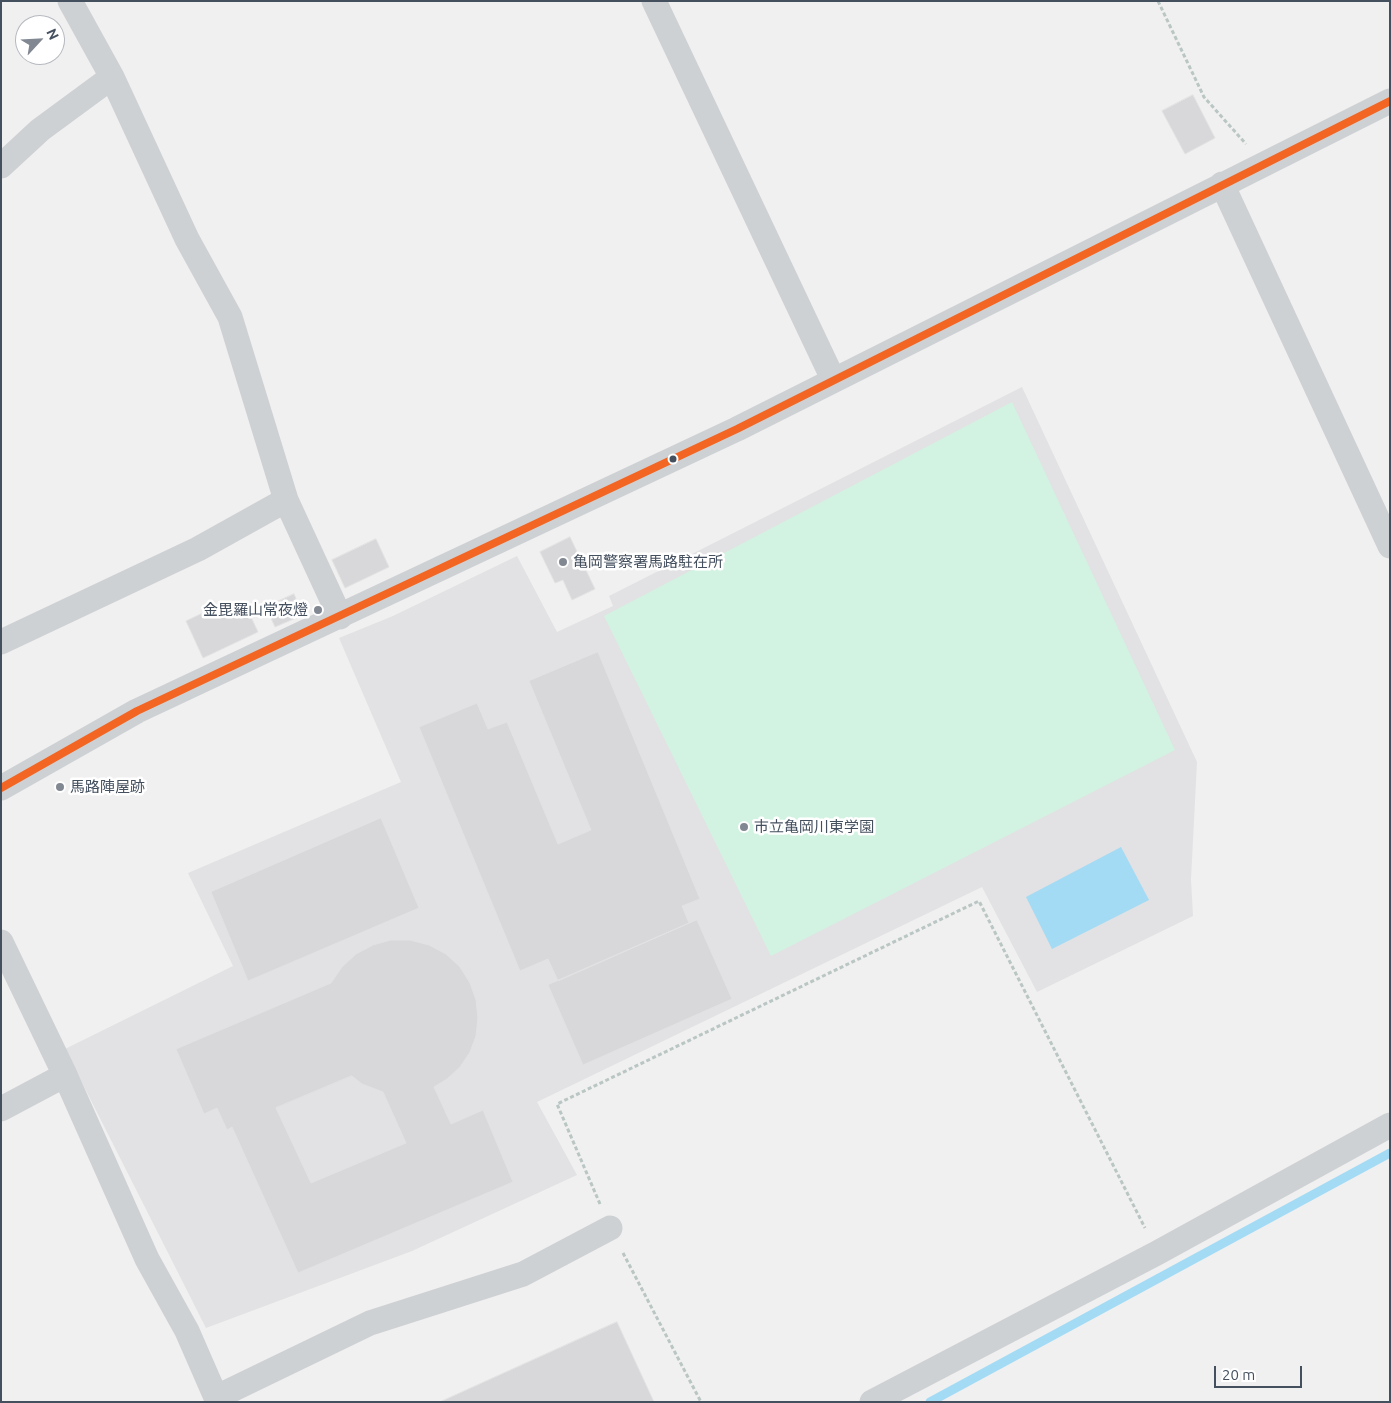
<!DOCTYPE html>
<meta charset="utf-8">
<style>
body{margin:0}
#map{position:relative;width:1391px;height:1403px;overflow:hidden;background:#f1f0f0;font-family:Ubuntu,sans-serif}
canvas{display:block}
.frame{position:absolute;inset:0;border:2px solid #45505f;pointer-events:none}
.north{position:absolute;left:15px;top:15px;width:50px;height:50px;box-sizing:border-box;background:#fff;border:1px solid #b5b9bf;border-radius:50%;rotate:65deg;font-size:14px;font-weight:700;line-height:20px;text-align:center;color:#45505f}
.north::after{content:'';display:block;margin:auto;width:18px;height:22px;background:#818892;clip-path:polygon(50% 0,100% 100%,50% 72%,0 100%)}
.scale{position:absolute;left:1214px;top:1366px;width:88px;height:22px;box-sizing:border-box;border:2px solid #45505f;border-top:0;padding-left:6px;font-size:15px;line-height:18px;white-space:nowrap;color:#45505f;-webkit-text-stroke:4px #fff;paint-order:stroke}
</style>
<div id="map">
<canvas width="1391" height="1403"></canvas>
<div class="frame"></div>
<div class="north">N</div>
<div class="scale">20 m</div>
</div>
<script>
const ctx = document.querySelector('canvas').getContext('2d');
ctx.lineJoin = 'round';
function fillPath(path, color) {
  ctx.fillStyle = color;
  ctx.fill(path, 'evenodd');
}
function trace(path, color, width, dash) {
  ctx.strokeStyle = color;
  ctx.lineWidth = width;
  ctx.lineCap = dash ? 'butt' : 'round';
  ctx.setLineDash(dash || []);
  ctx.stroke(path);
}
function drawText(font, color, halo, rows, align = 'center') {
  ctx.font = font + ' Ubuntu,"Noto Sans JP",sans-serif';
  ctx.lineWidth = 5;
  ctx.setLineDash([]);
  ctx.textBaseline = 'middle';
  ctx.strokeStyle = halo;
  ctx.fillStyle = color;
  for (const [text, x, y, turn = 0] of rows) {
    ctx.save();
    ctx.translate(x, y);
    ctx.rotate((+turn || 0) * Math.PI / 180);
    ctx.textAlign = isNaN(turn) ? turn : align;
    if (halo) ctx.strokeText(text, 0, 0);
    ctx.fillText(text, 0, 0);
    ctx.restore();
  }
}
fillPath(new Path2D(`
 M1022,387L1197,762L1191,879L1193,916L1037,992L982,887L537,1102L577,1175L412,1251L206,1328L65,1049L233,966L188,873L401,782L339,638L393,616L517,556L557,632L613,606L609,596Z`), '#e2e1e3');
fillPath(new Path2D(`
 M1012,402L1175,750L771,956L604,616Z`), '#d2f3e2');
fillPath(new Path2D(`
 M1121,847L1149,900L1052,949L1026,897Z`), '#a3dbf5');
trace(new Path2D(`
 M930,1402L1390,1153`), '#a3dbf5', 9);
const building = new Path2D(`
 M1193,95L1215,138L1185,154L1162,111Z
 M570,537L595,589L572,600L563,580L555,583L540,552Z
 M376,539L389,567L345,588L332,560Z
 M294,594L303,615L275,627L266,607Z
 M245,604L258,632L203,658L186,621L211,609L216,618Z
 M598,652L700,899L682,906L689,923L558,981L548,959L520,971L419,727L477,703L488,729L507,722L558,844L591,830L529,681Z
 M381,818L419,908L248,981L211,892Z
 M697,920L732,999L583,1065L548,985Z
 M391,940H410L429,945L446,954L460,967L470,983L476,1000L478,1018L476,1036L470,1052L460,1067L447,1079L434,1087L451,1124L483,1110L513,1182L298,1273L232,1127L227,1130L217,1108L204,1114L176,1049L331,983L342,967L356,954L373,945ZM352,1076L362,1084L383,1092L406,1143L311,1183L276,1108Z
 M617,1322L654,1402H440Z`);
fillPath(building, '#d8d8db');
trace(building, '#e2e2e3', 1);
trace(new Path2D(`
 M1158,1L1204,97L1246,144
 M600,1204L557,1104L979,901L1145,1228
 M623,1253L701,1402`), '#b9c6c4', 3, [4, 2.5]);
trace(new Path2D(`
 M70,1L112,77L187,239L230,317L286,500L340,617
 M654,1L833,379
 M1,166L40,130L112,77
 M1222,184L1390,546
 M1,642L198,549L286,500
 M1,788L137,711L737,429L1390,101
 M1,942L65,1075L147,1259L187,1331L218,1402
 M1,1109L65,1075
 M217,1397L370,1323L523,1274L610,1228
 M872,1402L1157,1253L1390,1125`), '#ced1d4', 25);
trace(new Path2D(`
 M1,788L137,711L737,429L1390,101`), '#f26522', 8);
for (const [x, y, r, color] of [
 [673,459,4.5,"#45505f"],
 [563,562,5,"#818892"],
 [318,610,5,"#818892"],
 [60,787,5,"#818892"],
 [744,827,5,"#818892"]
]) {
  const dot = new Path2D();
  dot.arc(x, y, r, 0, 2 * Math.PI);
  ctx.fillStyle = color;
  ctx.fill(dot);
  trace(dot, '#fff', 2);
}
drawText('15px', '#45505f', '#fff', [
 ["亀岡警察署馬路駐在所",573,562],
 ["金毘羅山常夜燈",308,610,"right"],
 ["馬路陣屋跡",70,787],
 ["市立亀岡川東学園",754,827]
], 'left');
</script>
